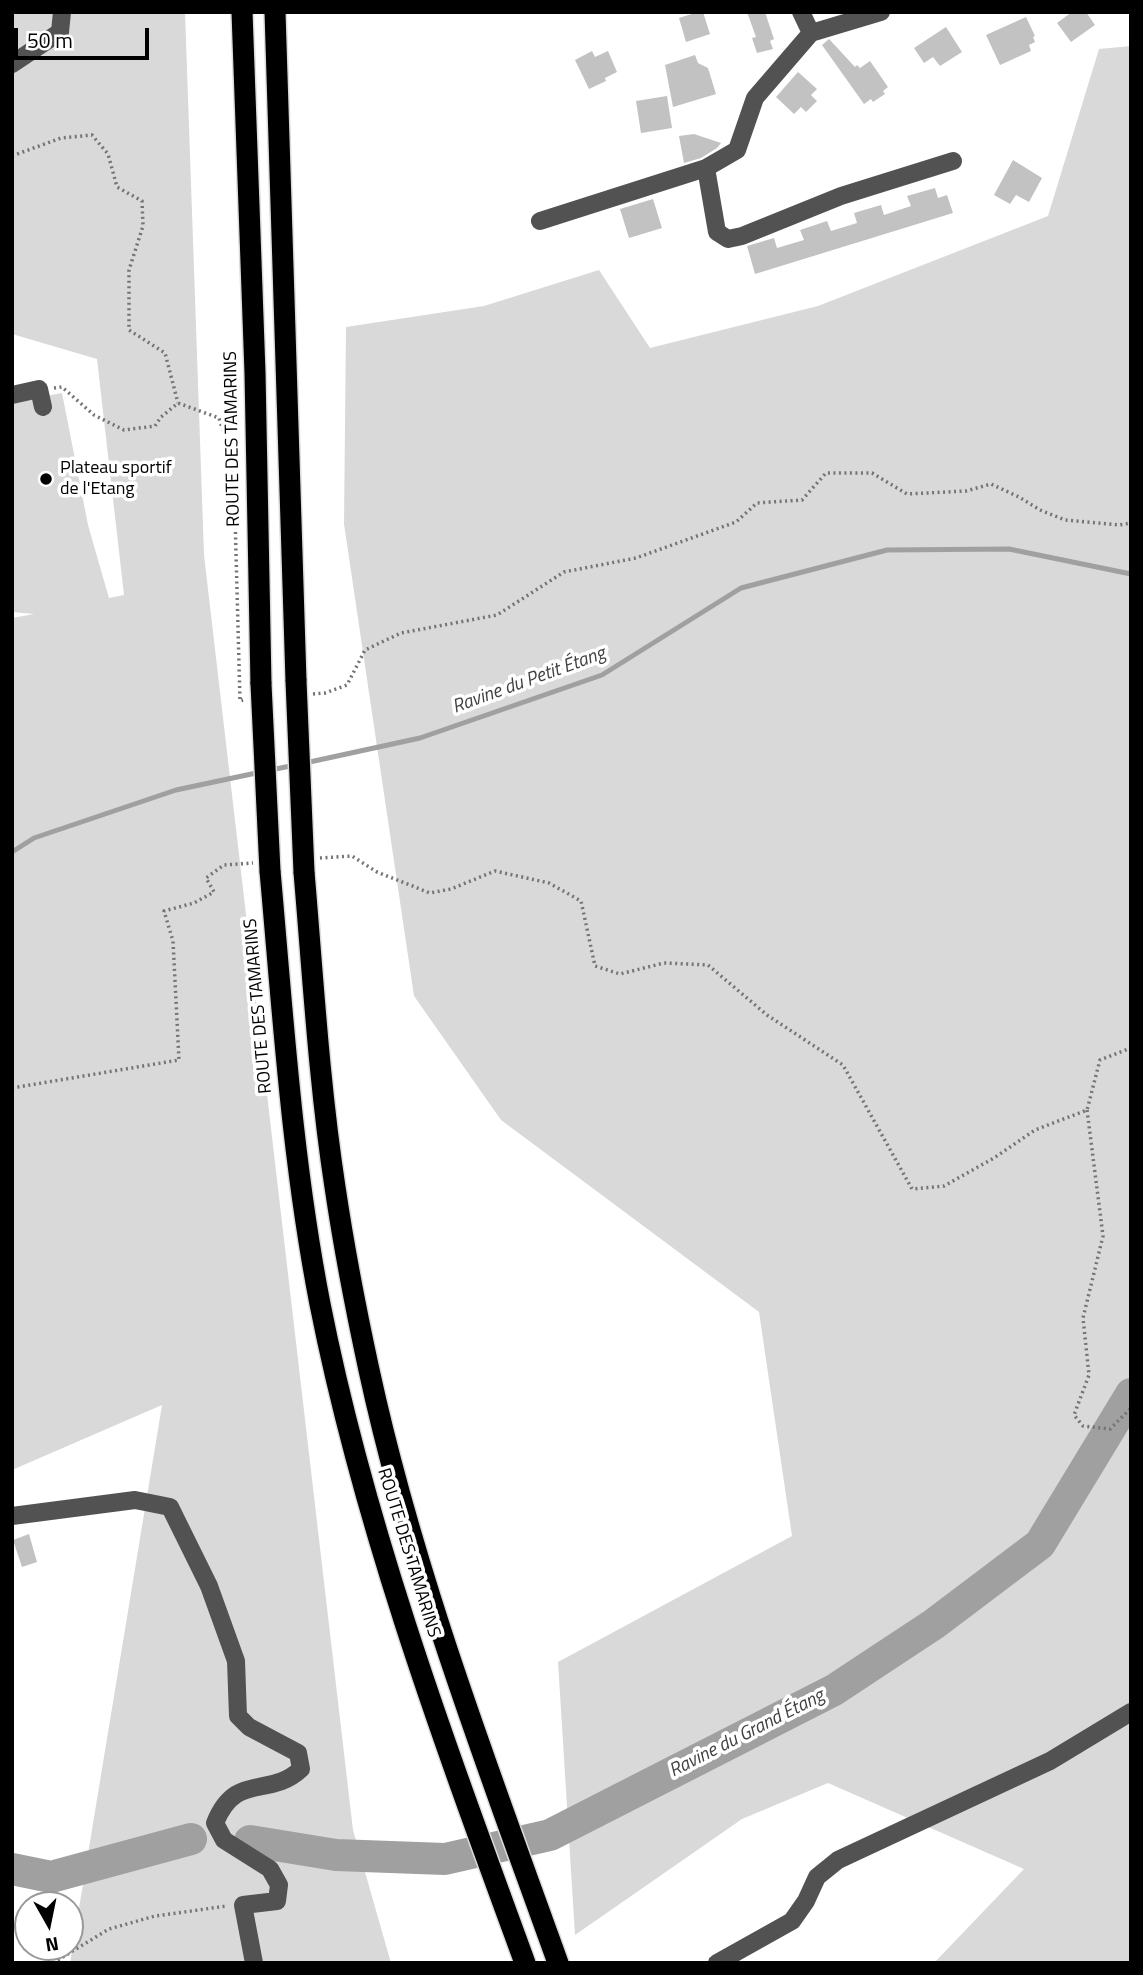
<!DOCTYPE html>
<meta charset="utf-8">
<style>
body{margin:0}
#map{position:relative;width:1143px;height:1975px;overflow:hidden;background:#fff;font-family:"Titillium Web",sans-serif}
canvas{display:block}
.frame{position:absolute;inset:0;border:14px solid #000;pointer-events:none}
.north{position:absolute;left:14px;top:1891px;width:70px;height:70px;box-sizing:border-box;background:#fff;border:2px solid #999;border-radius:50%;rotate:171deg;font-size:19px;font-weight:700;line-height:28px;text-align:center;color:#000}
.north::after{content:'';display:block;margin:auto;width:24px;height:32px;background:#000;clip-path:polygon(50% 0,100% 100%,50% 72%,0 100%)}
.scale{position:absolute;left:14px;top:28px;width:135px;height:32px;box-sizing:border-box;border:4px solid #000;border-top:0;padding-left:9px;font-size:21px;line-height:24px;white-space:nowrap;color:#000;-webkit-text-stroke:5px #fff;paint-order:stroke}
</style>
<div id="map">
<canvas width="1143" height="1975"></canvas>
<div class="frame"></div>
<div class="north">N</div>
<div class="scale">50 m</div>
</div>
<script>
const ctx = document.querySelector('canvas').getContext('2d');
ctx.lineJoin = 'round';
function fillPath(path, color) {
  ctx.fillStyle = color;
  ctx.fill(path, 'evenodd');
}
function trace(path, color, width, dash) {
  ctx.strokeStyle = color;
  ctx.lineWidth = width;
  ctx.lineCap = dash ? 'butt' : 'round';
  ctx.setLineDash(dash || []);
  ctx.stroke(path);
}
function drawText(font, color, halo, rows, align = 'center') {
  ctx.font = font + ' "Titillium Web",sans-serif';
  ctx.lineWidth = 7;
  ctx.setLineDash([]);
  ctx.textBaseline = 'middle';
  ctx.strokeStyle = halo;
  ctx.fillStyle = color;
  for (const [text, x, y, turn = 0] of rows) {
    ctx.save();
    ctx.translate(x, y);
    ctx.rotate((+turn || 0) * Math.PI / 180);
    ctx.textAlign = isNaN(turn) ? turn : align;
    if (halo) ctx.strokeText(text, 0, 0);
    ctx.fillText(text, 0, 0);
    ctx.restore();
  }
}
fillPath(new Path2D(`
 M12,12H185L204,555L353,1830L391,1963H70L162,1405L12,1470V618L34,614L12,612V402L62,393L88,525L109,598L124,595L97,359L12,334Z
 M1131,46V1963H934L1024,1869L828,1783L742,1819L575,1935L558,1662L792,1536L759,1312L501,1120L414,996L344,524L346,327L484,306L599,270L650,348L818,306L1048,216L1099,49Z`), '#d9d9d9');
trace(new Path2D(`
 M305,763L420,738L602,675L741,588L887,550L1009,549L1131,574
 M271,770L295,765
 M12,852L34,838L176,790L261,772`), '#a0a0a0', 5);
trace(new Path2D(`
 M250,1841L336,1855L445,1859L550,1835L834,1690L934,1624L1040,1544L1131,1394
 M12,1869L51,1877L191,1839`), '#a0a0a0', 32);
fillPath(new Path2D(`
 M698,12H703L710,34L686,42L679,18Z
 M747,12H765L774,39L770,41L773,49L757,53L752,38L756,37Z
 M1072,12H1086L1095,25L1071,42L1057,23Z
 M1026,17L1035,36L1033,37L1035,42L1029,45L1031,51L1000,65L986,35Z
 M946,27L962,52L940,66L933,57L924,63L914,48Z
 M829,39L855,67L857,65L860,68L870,61L888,87L883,91L885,94L873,102L871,99L864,104L822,45Z
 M592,51L595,57L608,51L617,72L605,78L606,81L589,89L575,60Z
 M695,55L698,63L708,68L716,94L673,107L665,65Z
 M798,72L817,89L811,95L817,101L806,112L801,107L794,114L776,97Z
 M667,96L672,128L641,133L636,101Z
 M694,134L721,143L717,148L701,158L684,163L679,136Z
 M1013,160L1042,178L1029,202L1016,195L1010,204L994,195Z
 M935,188L938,198L947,195L953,213L755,274L747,246L774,238L777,248L804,240L800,230L827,221L831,231L857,223L854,213L881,205L884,215L911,206L907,196Z
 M653,199L662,228L629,238L620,209Z
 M29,1534L37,1562L22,1567L13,1540Z`), '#c2c2c2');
const highway = new Path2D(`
 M242,12L255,373L261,684
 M275,12L296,681
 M270,871C283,1016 292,1161 320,1304C365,1531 446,1747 525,1963
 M304,872C313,977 319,1083 335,1187C344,1248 356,1310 369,1370C413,1573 488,1768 558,1963`);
trace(highway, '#dbdbdb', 24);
trace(new Path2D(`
 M12,156L61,138L92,135L108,154L117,187L142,201L143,226L129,270V330L165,353L178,403
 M54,388L62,387L94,415L124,430L155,426L161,417L178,403L219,418L231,456L234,479L240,701L243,700
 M313,694L325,693L347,685L365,650L401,633L497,615L564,572L636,558L736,522L757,503L802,500L826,473H872L907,494L966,491L991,484L1019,497L1040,510L1065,520L1119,525L1131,523
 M320,858L352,856L377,872L430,893L451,889L495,871L549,883L581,901L595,966L620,974L664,963L708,965L767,1015L843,1065L912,1189L944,1186L994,1158L1035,1130L1087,1110L1100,1060L1131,1048
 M12,1088L179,1060L173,941L164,911L194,903L214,892L206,878L224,865L253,863
 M1087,1110L1103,1236L1083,1318L1089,1375L1074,1415L1083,1426L1110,1429L1131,1408
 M53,1963L109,1929L155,1916L227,1906`), '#747474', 3.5, [2, 3.5]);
trace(new Path2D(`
 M811,33L881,12
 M12,64L60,32L62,12
 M706,168L717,232L728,239L742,236L841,196L953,161
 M540,221L706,168L737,150L755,98L811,33L801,12
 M12,395L39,389L43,407
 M12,1516L135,1500L170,1507L209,1586L236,1661L238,1716L249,1727L298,1753L301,1769C269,1799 236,1771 215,1823L224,1840L270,1869L279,1885L277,1901L243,1905L254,1963
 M717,1963L792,1921L806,1901L817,1877L838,1860L1050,1761L1131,1712`), '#525252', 18);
trace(highway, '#000', 21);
const highwayBridge = new Path2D(`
 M296,681L304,872
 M261,684L270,871`);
trace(highwayBridge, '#dbdbdb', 24, []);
trace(highwayBridge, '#000', 21);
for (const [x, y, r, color] of [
 [46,479,7,"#000"]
]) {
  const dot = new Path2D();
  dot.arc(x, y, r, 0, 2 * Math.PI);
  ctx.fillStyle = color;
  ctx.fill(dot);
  trace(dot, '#fff', 2.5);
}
drawText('18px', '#000', '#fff', [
 ["ROUTE DES TAMARINS",233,439,-91],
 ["ROUTE DES TAMARINS",259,1006,-95],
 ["ROUTE DES TAMARINS",408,1553,73]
]);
drawText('18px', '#000', '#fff', [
 ["Plateau sportif",60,469],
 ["de l'Etang",60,490]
], 'left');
drawText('italic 19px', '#414141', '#fff', [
 ["Ravine du Petit Étang",529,681,-20],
 ["Ravine du Grand Étang",747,1734,-27]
]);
</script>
